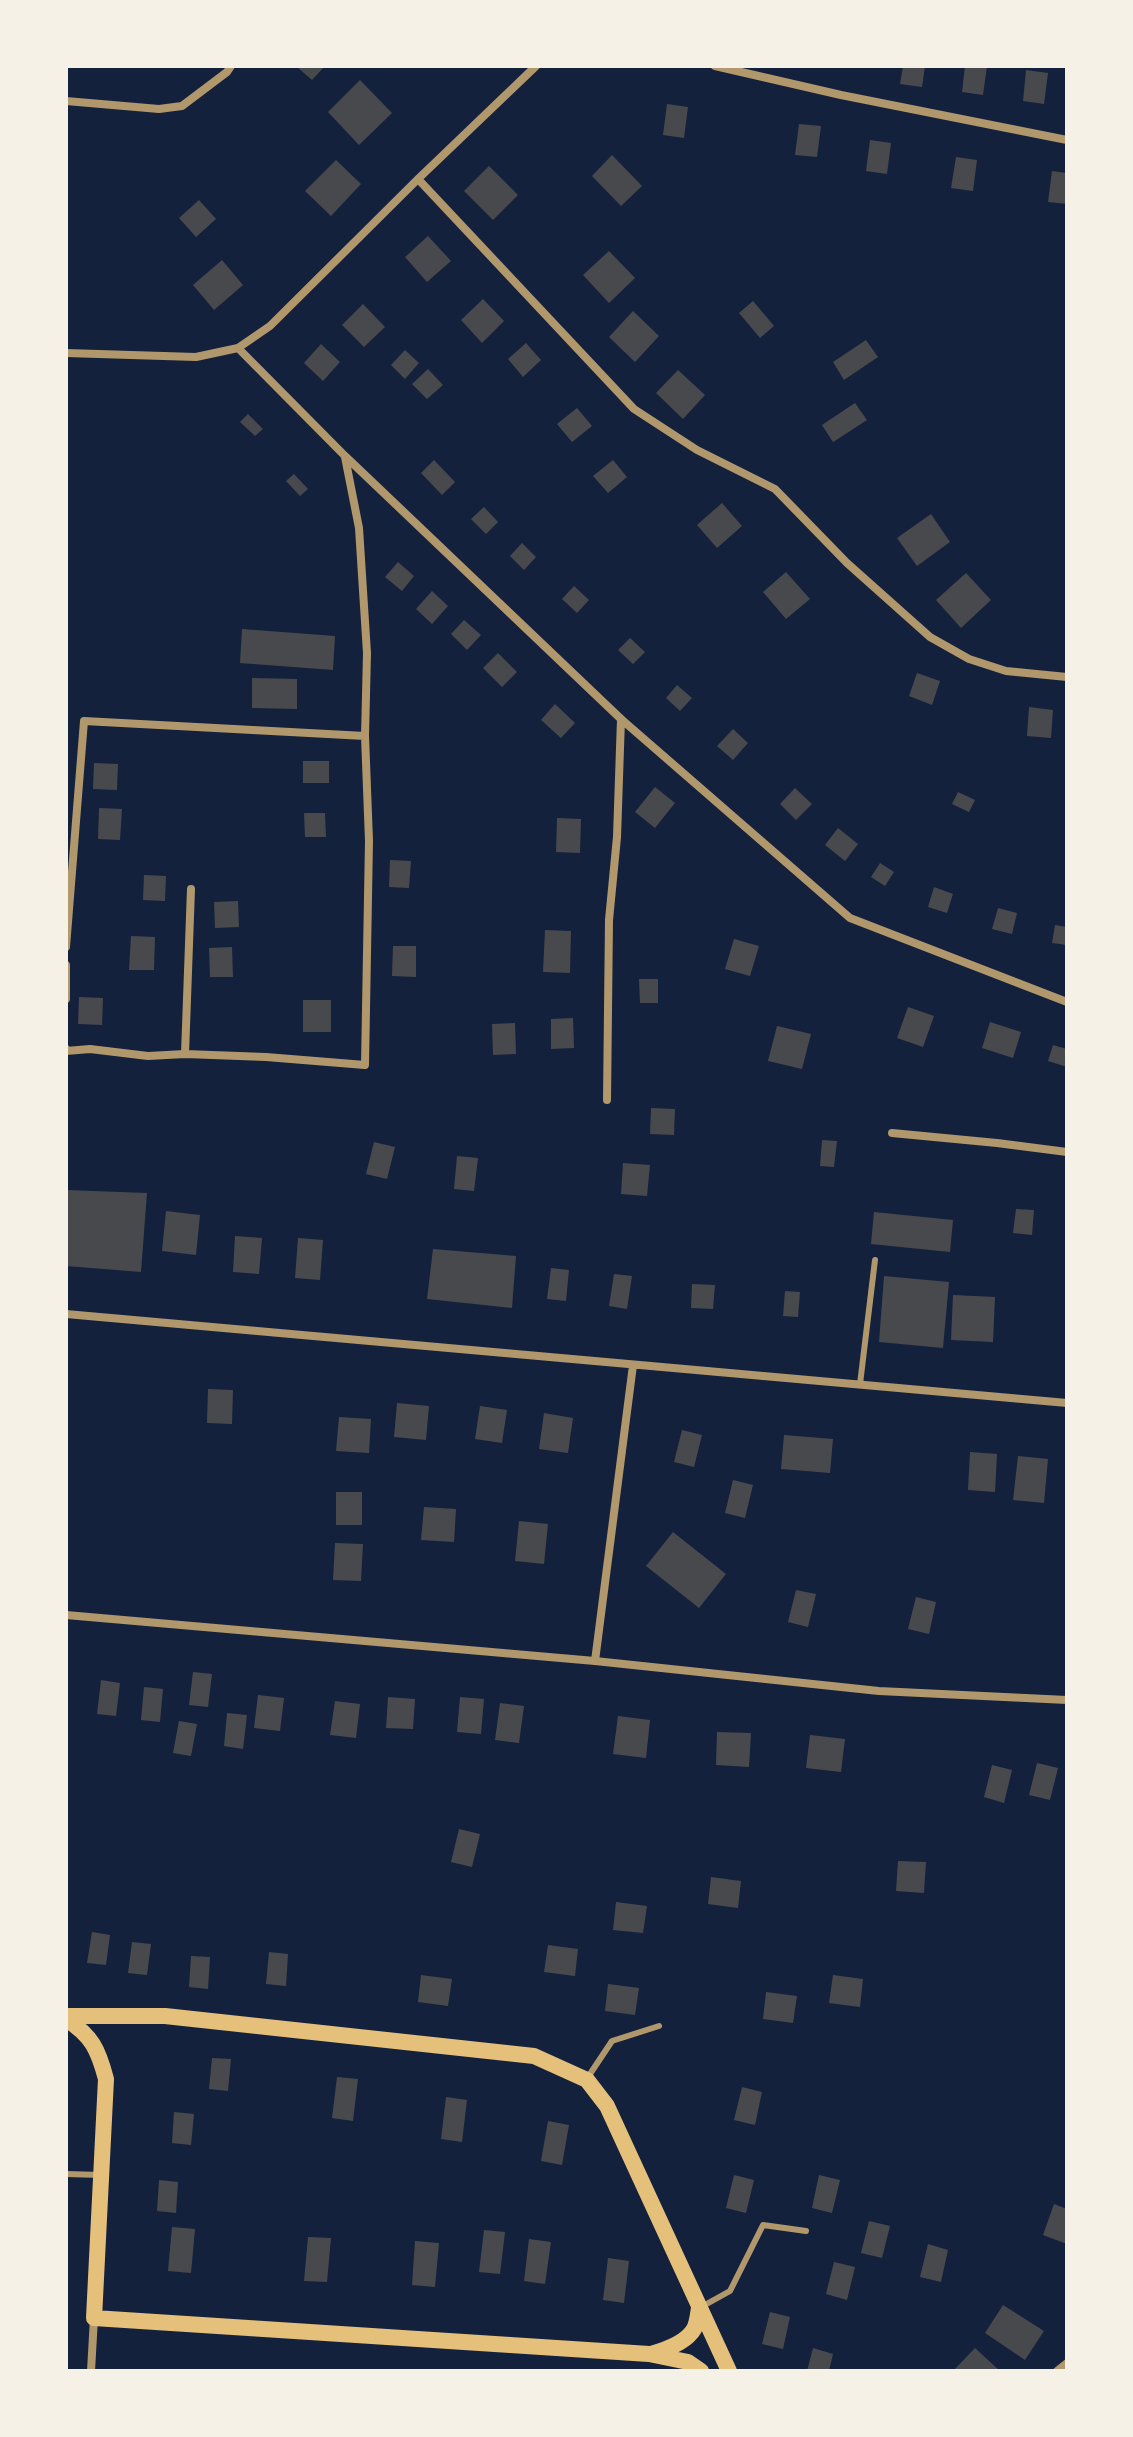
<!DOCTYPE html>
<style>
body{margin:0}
#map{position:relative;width:1133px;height:2437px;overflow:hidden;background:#14213d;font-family:Raleway,sans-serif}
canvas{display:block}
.frame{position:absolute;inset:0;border:68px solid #f6f1e7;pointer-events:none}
</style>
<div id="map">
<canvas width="1133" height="2437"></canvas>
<div class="frame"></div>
</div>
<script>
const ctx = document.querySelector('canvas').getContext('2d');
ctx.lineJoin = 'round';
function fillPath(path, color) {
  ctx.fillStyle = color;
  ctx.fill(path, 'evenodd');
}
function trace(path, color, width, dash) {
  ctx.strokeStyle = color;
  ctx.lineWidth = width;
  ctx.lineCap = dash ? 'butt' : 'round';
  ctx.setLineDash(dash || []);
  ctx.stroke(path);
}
fillPath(new Path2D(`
 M296,66H325L312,80Z
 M903,66H925L922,87L900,84Z
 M965,66H987L983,95L962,92Z
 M1026,70L1048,73L1044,104L1023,101Z
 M360,80L392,113L359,145L328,112Z
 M667,104L688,107L684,138L663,135Z
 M799,124L821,126L817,157L795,155Z
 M870,140L891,143L887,174L866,171Z
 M612,155L642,186L621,206L592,176Z
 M956,157L977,160L973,191L951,188Z
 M336,160L361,184L331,216L305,191Z
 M489,166L518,195L493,220L464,191Z
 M1052,171L1067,173V204L1048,202Z
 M199,200L216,219L196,237L179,218Z
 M428,236L451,261L427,282L405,257Z
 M609,251L635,278L609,303L583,275Z
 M222,260L243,285L214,310L193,285Z
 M483,299L504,321L482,343L461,320Z
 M753,301L774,326L760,338L739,313Z
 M363,304L385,327L364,347L342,325Z
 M633,311L659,336L635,362L609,337Z
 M866,340L878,357L844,380L833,362Z
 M526,343L541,360L523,377L508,359Z
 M321,344L340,362L323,381L304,363Z
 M405,350L419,363L405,379L391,365Z
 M428,369L443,385L427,399L412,384Z
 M678,370L705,395L683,419L656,393Z
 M855,403L867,420L833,442L822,425Z
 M577,408L592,426L572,442L557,424Z
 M248,414L263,429L255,436L240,422Z
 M434,460L455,482L442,495L421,473Z
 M613,460L627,477L608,493L593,476Z
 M294,474L308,489L300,496L286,481Z
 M722,503L742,526L717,548L697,525Z
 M484,507L498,522L486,534L471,519Z
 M931,514L950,542L917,566L897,538Z
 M522,543L536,557L524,570L510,556Z
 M398,562L414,576L402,591L385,577Z
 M786,572L810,599L786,619L763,592Z
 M966,573L991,600L961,628L936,600Z
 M574,586L589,600L577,613L562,599Z
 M432,591L448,606L432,624L416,609Z
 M464,620L481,635L467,650L451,634Z
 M242,629L335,636L333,670L240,663Z
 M630,638L645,652L633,664L618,650Z
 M498,653L517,672L502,687L483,668Z
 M917,673L940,681L932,705L909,696Z
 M252,678L297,679V709L252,708Z
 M677,685L692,698L680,711L666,698Z
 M555,704L575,723L561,738L541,720Z
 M1029,707L1053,710L1051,738L1027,736Z
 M733,729L748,743L733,760L717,746Z
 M303,761H329V783H303Z
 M94,763L118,764L117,790L93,789Z
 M655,787L675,803L655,828L635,812Z
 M795,788L812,804L796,820L780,804Z
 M958,792L975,800L969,812L952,804Z
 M99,808L122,809L120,840L98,839Z
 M304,813H325L326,837H305Z
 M557,818L581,819L580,853L556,852Z
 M838,828L858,844L845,861L825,845Z
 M390,860L411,861L409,888L389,887Z
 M880,863L894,872L885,886L871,877Z
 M144,875L166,876L165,901L143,900Z
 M934,887L953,894L947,913L928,907Z
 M238,901L239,927L215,928L214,902Z
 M998,908L1017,913L1012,934L992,929Z
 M1055,925L1067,927V945L1052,943Z
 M545,930L571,931L570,973L543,972Z
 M131,936L155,937L154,970H129Z
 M734,939L759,946L750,976L725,969Z
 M393,946H416V977L392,976Z
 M232,947L233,977H210L209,948Z
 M639,979H658V1003H640Z
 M79,997L103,998L102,1025L78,1024Z
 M303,1000H331V1032H303Z
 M908,1007L934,1016L923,1047L897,1038Z
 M573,1018L574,1048L551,1049V1019Z
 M990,1022L1021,1032L1013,1058L982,1048Z
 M515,1023L516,1054L493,1055L492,1024Z
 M777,1026L811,1034L802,1069L768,1061Z
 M1053,1045L1067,1049V1067L1048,1061Z
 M651,1108L675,1109L674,1135L650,1134Z
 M822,1140L837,1141L834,1167L820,1166Z
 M374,1142L395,1147L387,1179L366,1174Z
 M457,1156L478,1158L474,1191L454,1189Z
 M623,1163L650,1165L647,1196L621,1194Z
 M66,1190L147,1193L141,1272L66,1266Z
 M1016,1209L1034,1210L1032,1235L1013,1233Z
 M166,1211L200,1215L196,1255L162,1251Z
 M874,1212L953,1220L950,1252L871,1244Z
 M235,1236L262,1238L259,1274L233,1272Z
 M298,1238L323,1240L320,1280L295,1278Z
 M433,1249L516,1256L512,1308L427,1299Z
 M551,1268L569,1270L566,1301L547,1299Z
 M614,1274L632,1276L627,1309L609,1306Z
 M884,1276L949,1282L943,1348L879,1342Z
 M692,1284L715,1285L713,1309L691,1308Z
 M785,1291L800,1292L798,1317L783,1316Z
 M953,1295L995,1297L993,1342L951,1340Z
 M208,1389L233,1390L232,1424L207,1423Z
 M397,1403L429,1406L426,1440L394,1437Z
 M480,1406L507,1410L502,1443L475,1439Z
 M544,1413L573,1418L568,1453L539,1449Z
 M339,1417L371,1419L369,1453L336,1451Z
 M682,1430L702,1435L694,1467L674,1462Z
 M784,1435L833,1439L830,1473L781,1469Z
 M970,1452L997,1454L995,1492L968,1490Z
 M1018,1456L1048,1459L1044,1503L1013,1500Z
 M733,1480L753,1485L745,1518L725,1513Z
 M336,1492H362V1525H336Z
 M424,1507L456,1509L454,1542L421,1540Z
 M519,1521L548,1524L544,1564L515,1561Z
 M673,1532L726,1574L699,1608L646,1566Z
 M335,1543L363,1544L361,1581L333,1580Z
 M796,1590L816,1594L808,1627L788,1622Z
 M916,1597L936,1602L929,1634L908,1629Z
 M193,1672L212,1674L208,1707L189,1705Z
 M101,1680L120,1683L116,1716L97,1714Z
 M144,1687L163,1689L160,1722L141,1720Z
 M258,1695L284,1698L280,1731L254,1728Z
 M388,1697L415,1699L413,1729L386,1728Z
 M460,1697L484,1699L481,1734L457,1732Z
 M335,1701L360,1704L356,1738L330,1735Z
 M500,1703L524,1706L519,1743L495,1740Z
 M227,1713L247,1715L243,1749L224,1746Z
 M618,1716L650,1720L646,1758L613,1754Z
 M179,1721L197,1724L191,1756L173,1753Z
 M717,1732L751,1733L749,1767L716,1765Z
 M810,1735L845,1739L841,1772L806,1768Z
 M1037,1763L1058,1768L1050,1800L1029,1795Z
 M992,1765L1012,1770L1004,1803L984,1797Z
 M459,1829L480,1834L472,1867L451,1862Z
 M898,1861L926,1862L924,1893L896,1891Z
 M711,1877L741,1881L738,1908L708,1904Z
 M616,1902L647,1906L643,1933L613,1930Z
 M92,1932L110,1935L106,1965L87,1963Z
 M132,1942L151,1944L147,1975L128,1973Z
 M548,1945L578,1949L575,1976L544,1972Z
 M269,1952L288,1954L286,1986L266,1984Z
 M191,1956L210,1957L208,1989L189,1987Z
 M421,1975L452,1979L448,2006L418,2002Z
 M833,1975L863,1979L860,2007L829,2003Z
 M608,1984L639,1988L635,2015L605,2011Z
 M766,1992L797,1996L793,2023L763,2019Z
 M212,2058L231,2059L228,2091L209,2089Z
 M337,2077L358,2079L353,2121L332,2118Z
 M742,2087L762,2092L755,2125L734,2120Z
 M446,2097L467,2100L462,2142L441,2139Z
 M174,2112L194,2114L191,2145L172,2143Z
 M548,2121L569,2125L562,2165L541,2161Z
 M734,2175L754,2180L746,2213L726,2208Z
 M819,2175L840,2180L832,2213L812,2208Z
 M159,2180L178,2182L176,2213L157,2211Z
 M1054,2204L1067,2209V2244L1043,2235Z
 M869,2221L890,2226L882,2258L861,2253Z
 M172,2227L195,2229L191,2273L168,2271Z
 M484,2230L505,2232L500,2274L479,2272Z
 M308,2237L331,2238L327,2282L304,2281Z
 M529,2239L551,2242L545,2284L524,2281Z
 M415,2241L439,2243L435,2287L412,2285Z
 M928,2244L948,2250L941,2282L920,2277Z
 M608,2258L629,2261L624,2303L603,2300Z
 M834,2262L855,2267L847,2300L826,2294Z
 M1003,2305L1044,2331L1025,2360L985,2333Z
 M770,2312L790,2317L783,2349L762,2344Z
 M813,2348L833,2354L829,2371H807Z
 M975,2348L1000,2371H953Z`), '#48494c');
trace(new Path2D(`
 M860,1384L875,1260
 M588,2077L612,2041L659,2026
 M66,2174L101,2175
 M703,2306L730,2291L763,2225L806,2231`), '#b1986c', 6);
trace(new Path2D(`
 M715,66L841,95L1067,140
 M66,101L159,109L182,106L227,72L231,66
 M418,179L634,409L697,450L775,489L847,563L930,637L969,659L1006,671L1067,677
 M238,348L345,456L621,719L850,918L1067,1002
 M66,353L196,357L238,348L270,326L418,179L536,66
 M191,889L185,1054L266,1057L365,1065L369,841L365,736L367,653L359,528L345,457
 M66,947L84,721L365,736
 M66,965V999
 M66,1049V1051L90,1049L148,1056L185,1054
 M607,1100L609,920L617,837L621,719
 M892,1133L997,1143L1067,1152
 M66,1314L1067,1403
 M66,1615L595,1661L879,1691L1067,1700
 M595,1661L633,1365
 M91,2371L94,2318
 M1057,2371L1067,2363`), '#b1986c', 8);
trace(new Path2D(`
 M66,2016H165L534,2056L587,2080L607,2106L729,2371
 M66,2019C92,2036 98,2049 106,2079L94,2318L649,2354L688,2362L701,2371
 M651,2354C665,2350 686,2343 694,2329C697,2324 698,2314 699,2308`), '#e5c07b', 16);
</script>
